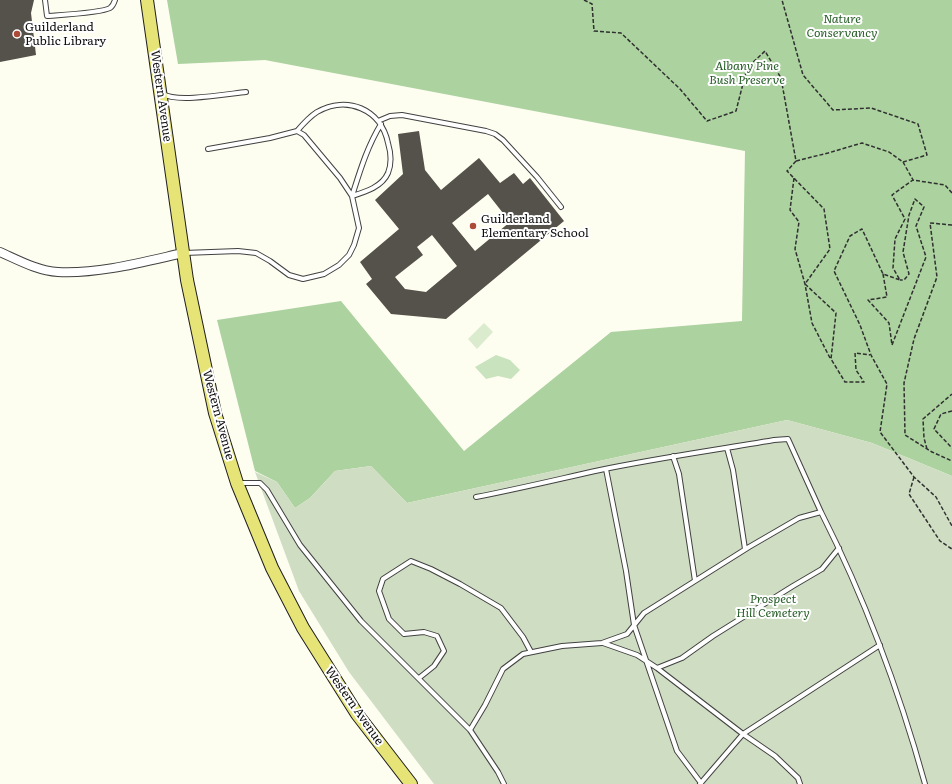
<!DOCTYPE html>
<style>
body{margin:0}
canvas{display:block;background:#fdfdf0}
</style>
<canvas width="952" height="784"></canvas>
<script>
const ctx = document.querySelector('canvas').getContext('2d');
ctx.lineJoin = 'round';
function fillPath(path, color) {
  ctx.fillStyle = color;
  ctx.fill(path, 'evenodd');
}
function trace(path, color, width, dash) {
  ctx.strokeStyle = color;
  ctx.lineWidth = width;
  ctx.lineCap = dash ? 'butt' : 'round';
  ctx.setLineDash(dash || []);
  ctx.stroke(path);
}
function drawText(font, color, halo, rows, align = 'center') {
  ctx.font = font + ' Literata,serif';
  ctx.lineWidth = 4;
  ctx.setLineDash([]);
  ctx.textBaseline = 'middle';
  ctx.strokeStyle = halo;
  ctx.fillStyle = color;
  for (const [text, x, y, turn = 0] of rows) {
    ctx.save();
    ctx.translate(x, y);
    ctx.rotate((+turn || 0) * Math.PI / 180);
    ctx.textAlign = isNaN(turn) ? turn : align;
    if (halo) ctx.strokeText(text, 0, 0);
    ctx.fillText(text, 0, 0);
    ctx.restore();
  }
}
fillPath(new Path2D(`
 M496,355L510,360L520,370L511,379L498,376L486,379L475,367Z`), '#c9e3be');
fillPath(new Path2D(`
 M167,0H952V476L872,443L787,420L407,503L371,466L335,471L310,498L295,508L277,482L255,471L217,320L341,301L464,451L611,332L742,321L745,151L265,60L178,64Z`), '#abd29f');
fillPath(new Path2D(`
 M787,420L872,443L952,476V784H434L349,672L299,591L255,472L277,482L295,508L310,498L335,471L371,466L407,503Z`), '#cfddc3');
fillPath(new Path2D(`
 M484,323L493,332L477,349L468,339Z`), '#dbecce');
fillPath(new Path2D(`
 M0,0H34L31,13L36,55L0,62Z
 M419,131L425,170L441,190L479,158L500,183L514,173L523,184L530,178L564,221L446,319L391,314L366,284L372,279L360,262L399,229L375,200L403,174L398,134ZM488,194L510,222L475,251L452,223ZM432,235L457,266L426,292L405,289L395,277L423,255L417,247Z`), '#55514b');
const service = new Path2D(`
 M45,0L47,16C59,15 101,13 110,8C113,6 114,3 115,0
 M163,94C177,103 227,94 246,92
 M378,121L390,116L402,115L486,131L495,134L503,140L537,177L561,207
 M297,131C303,124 309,117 317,112C347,95 381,109 388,143C391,153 392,163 388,173C382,187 365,192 352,196
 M352,196C360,171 367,147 381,124
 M184,253L238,251L256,253L270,261L289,275L303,279L324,274L339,265L349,255L354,245L359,228L352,196L340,178L304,135L297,131L270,138L208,149
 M727,448L733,470L745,549
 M673,456L679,474L695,581
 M606,469L626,571L634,625L677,751L701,783
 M238,483H260L267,490L300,545L361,621L470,730L498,772L504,784
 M476,497C518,489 559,479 600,470C658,458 716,450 774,440L788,439L821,512
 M603,643L637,655L657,668L743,734L775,756L798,778L800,784
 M657,668L682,658L713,636L793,586L822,569L839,548
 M419,678L434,666L444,651L437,636L424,632L404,634L389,619L379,591L383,579L411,561L431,569L460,584L501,608L523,637L531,652
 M470,730L485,705L503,669L523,654L562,646L602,643L627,634L644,613L749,547L799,518L821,512C865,599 899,690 925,784
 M700,784L743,734L880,645`);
const minor = new Path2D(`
 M0,252C18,260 38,271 58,272C99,274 143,262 183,253`);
const primary = new Path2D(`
 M147,0L187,280L215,413L237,483L272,568L303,628L357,714L411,784`);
trace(service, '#414141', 6);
trace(minor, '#414141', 10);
trace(primary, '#1f1f1f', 14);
trace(new Path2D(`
 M584,0L592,4L594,31L621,33L680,89L707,121L736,111L747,68L765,51L781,78L796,161L828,153L862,143L889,152L903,162L927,155L918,124L871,108L833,110L803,75L782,0
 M796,161L787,171L824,209L830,249L805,284L836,313L831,359L845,382H864L856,370L855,353L870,355
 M903,162L913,180
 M794,178L790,210L799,222L795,249L805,284L812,323L830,358
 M952,193L945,185L913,180L892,195L905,219L895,239L893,268L900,280L883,274L862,229L850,236L834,271L860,325L871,355L887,384L880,432L914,477L936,497L952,526
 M952,225L930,223L937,277L914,339L904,383L905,435L932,452L952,461
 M883,274L887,297L868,300L889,323L892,345L926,257L916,226L924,207L915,199L909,215L903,252L909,274L904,280H900
 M952,411L941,414L934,429L952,448
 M927,449L924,438L923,419L952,394
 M914,477L909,494L940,541L952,549`), '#303030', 1.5, [4, 2]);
trace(service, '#fff', 4);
trace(minor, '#fff', 8);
trace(primary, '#e6e377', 12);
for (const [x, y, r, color] of [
 [17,34,4,"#ab4b38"],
 [473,226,4,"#ab4b38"]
]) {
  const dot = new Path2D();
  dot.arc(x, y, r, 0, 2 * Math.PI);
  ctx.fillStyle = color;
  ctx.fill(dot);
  trace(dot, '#fff', 1.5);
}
drawText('italic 12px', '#265d27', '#fff', [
 ["Nature",842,19],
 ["Conservancy",842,33],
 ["Albany Pine",747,66],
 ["Bush Preserve",747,80],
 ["Prospect",773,599],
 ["Hill Cemetery",773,613]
]);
drawText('12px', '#0e0e0e', '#fff', [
 ["Guilderland",25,27],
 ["Public Library",25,41],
 ["Guilderland",481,219],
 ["Elementary School",481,233]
], 'left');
drawText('12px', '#0e0e0e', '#fff', [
 ["Western Avenue",161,96,82],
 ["Western Avenue",218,415,75],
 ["Western Avenue",354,706,55]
]);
</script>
